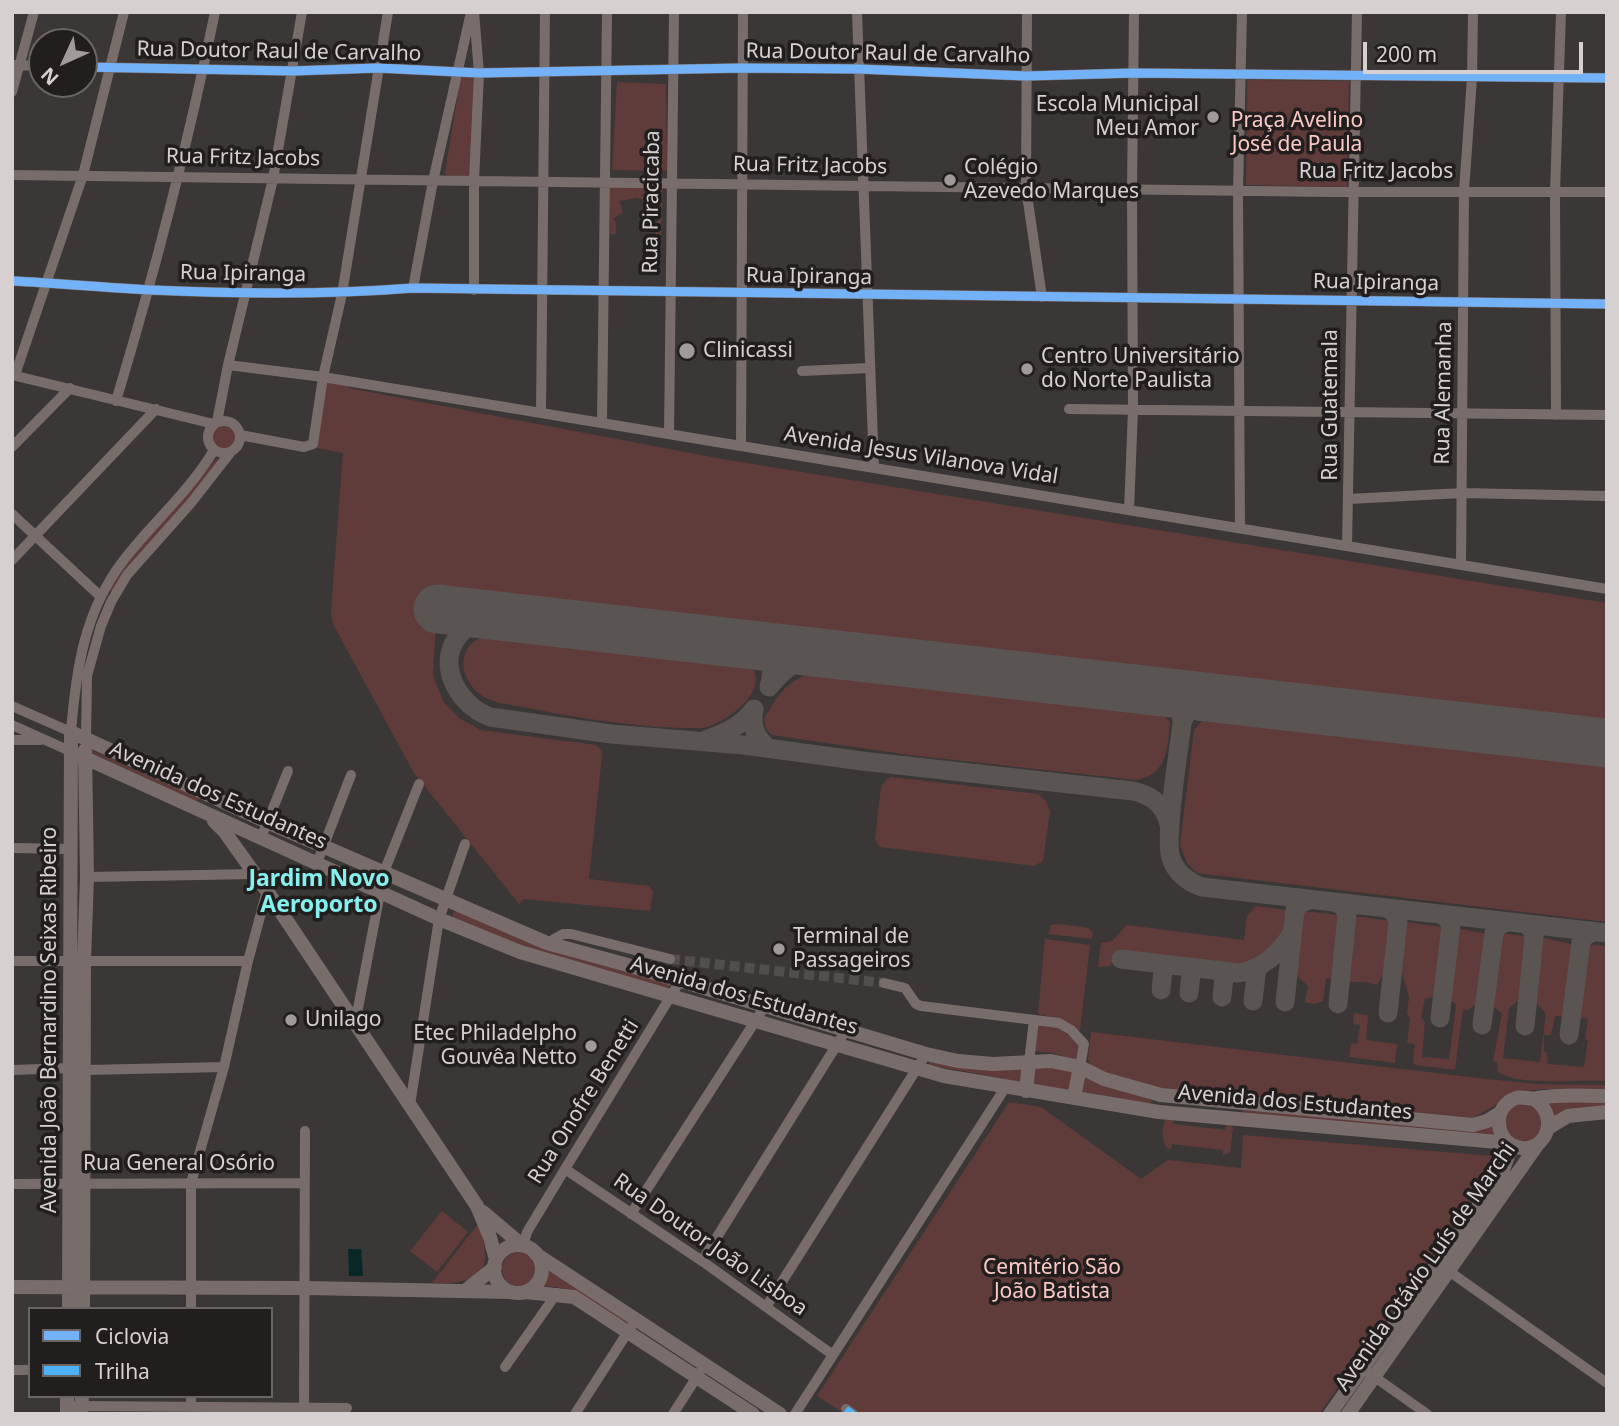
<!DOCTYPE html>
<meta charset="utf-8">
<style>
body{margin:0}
#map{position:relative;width:1619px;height:1426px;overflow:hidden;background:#3b3737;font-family:"Noto Sans",sans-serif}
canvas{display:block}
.frame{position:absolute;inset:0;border:14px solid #d6d1d0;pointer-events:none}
.legend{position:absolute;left:28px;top:1307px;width:245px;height:91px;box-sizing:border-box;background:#221e1e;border:2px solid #6a6665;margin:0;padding:9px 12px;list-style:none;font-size:21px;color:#d6d1d0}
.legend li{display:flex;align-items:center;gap:14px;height:35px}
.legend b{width:35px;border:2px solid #6a6665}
.north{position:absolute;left:28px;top:28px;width:70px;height:70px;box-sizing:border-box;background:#221e1e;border:2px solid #6a6665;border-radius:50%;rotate:225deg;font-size:19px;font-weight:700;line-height:28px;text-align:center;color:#d6d1d0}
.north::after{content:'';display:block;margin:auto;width:24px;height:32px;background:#a09b9a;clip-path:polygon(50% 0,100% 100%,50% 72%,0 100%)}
.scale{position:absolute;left:1363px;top:42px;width:220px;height:32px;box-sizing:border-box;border:4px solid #d6d1d0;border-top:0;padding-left:9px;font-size:21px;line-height:24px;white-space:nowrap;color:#d6d1d0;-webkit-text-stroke:5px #221e1e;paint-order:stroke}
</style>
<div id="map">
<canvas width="1619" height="1426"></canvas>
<div class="frame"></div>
<ul class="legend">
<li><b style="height:9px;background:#73b2f8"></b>Ciclovia</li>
<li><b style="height:9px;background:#4fb1f8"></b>Trilha</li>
</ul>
<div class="north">N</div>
<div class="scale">200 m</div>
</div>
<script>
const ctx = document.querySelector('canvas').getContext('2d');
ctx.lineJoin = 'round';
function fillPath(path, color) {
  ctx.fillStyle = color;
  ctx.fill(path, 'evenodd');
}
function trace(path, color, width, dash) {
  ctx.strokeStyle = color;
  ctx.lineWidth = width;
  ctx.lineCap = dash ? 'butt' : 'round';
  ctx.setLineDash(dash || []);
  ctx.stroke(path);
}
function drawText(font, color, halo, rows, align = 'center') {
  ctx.font = font + ' "Noto Sans",sans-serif';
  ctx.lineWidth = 7;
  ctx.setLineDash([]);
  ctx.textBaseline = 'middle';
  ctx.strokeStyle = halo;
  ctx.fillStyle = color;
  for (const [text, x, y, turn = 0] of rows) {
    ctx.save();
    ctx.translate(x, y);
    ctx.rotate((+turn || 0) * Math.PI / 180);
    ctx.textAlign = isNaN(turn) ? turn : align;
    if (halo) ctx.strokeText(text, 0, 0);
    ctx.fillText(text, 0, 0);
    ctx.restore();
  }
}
fillPath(new Path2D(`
 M461,76L474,78L472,177L446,175L445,172Z
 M1247,80L1349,81L1347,187L1246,185Z
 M617,82L666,84L667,171L612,170Z
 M610,187L663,188L661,235L656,234V223L659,220L649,212L652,201L636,198L619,201L623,212L613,219L616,222V234H610Z
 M324,377L348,382V388L722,459L1607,603V722L956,650L784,627L441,591L437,594L434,618L436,621L433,675L443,701L459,718L481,730L596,745L601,750L602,756L589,879L649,886L653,891L650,911L524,899L519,904L414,773L333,624L331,611L343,453L311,447Z
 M210 437a14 14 0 1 1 28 0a14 14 0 1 1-28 0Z
 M220,459L221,461L111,593L110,589C139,542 181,503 215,460Z
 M494,635L747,662C776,687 727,723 703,728C648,729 582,719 528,708C515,705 498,704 486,698C471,690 459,671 465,654C470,640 481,637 494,635Z
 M821,670L938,687L1157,710L1170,722C1167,748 1168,774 1137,780L909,755L772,735L766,729L764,719C780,690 789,679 821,670Z
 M1214,716L1607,759V922L1197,873L1187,863L1180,845L1194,730L1202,721Z
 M89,749L136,770L142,769L199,796V800L196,801L88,751Z
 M891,777L1038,794L1046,801L1050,812L1043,861L1034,866L880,847L875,840L881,787L886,780Z
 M1256,906L1286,910L1289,914C1288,921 1288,931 1284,937C1274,956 1251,966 1231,968L1114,955L1111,966L1098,967L1101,943L1112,941L1127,925L1244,940L1247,916Z
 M456,910L671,983L668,988L513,944L453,918V913Z
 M1301,911L1340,915L1342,918L1336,980L1326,978L1323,1001L1315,1004L1305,1002L1308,986L1292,971L1297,918Z
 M1362,917L1391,921L1395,925L1390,962L1377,985L1364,982H1345L1350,921L1352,918Z
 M1405,922L1442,927L1446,932L1439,995L1425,999L1421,1017L1425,1022L1422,1057L1449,1059L1456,1005L1447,996L1455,932L1461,929L1488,934L1480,1001L1468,1010L1463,1009L1455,1070L1416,1065L1413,1062L1415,1044L1407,1043L1410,1019L1407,1013L1409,997L1399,963L1403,925Z
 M1059,924L1089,928L1093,933L1092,939L1048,934L1051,925Z
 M1500,933L1526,936L1530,942L1523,997L1509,1008L1503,1058L1540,1062L1546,1014L1532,997L1538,943L1545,938L1575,945L1566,1017L1555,1016L1551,1035H1544V1051L1547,1053L1548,1064L1584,1067L1588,1040L1585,1039L1588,1019L1577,1018L1576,1011L1584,951L1589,945L1607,946V1081C1576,1079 1521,1087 1498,1072L1497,1062L1493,1061L1502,1014L1489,1002L1498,936Z
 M1045,939L1090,945L1080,1031L1063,1020L1038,1014Z
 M1354,1013L1368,1015L1366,1040L1397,1044L1395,1063L1349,1057L1351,1043L1357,1044L1360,1025L1353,1024Z
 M1037,1024L1057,1027L1080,1044L1077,1061L1053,1053L1035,1051Z
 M1091,1032L1486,1079L1538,1084L1607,1085V1090L1543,1089L1516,1093L1473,1118L1179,1093L1136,1084L1092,1067L1088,1059Z
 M928,1061L1021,1067V1082L930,1065Z
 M1050,1065L1076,1071L1071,1092L1030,1087L1032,1067Z
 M1085,1075L1151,1096L1152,1101L1148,1104L1081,1091Z
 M1541,1101L1607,1102V1109L1554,1117Z
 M1009,1102L1041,1107L1141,1179L1168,1160L1241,1168L1243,1135L1492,1156L1496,1164L1319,1414H845L817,1396Z
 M1516,1102L1535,1106L1543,1123C1539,1134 1535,1139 1524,1143L1506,1135L1502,1116Z
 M1242,1109L1476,1126L1495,1118L1496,1137L1243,1114Z
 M1167,1118H1173V1124L1225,1130L1226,1124H1231L1233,1128L1230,1153L1223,1155V1150L1172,1144L1171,1149L1167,1148C1161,1140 1161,1126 1167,1118Z
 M442,1211L468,1232L437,1272L410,1251Z
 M478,1224C496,1271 480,1285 432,1283Z
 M502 1269a17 17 0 1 1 34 0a17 17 0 1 1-34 0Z
 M545,1267L629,1321L627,1323H623L575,1292L557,1287L540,1286L545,1274Z`), '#5f3c39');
fillPath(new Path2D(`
 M348,1249H361L363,1276H349Z`), '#082828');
trace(new Path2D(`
 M493,616C483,620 471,624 463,631C433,660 456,704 490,717L611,734L744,745L862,761L1133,791C1155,796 1166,807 1170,829
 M747,643C770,653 776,663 769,687C790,661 804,656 836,653
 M1157,692C1173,698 1182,706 1182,723C1188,707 1196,699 1214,698
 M1182,723C1179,750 1164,838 1171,858C1176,873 1188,882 1202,887L1607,933
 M706,740C725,733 742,726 754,709C751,727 755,737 768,748
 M1335,902L1343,906L1347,915L1338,1004
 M1121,959L1239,973C1261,969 1280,954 1291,934
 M1161,990L1163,970L1168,965
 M1189,993L1191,974L1195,969
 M1222,997L1224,977L1228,973
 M1253,1001L1257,967
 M1285,1002L1295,910L1301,903L1309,900
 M1388,1013L1398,922L1395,914L1388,908
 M1440,1018L1451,925L1447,918L1440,914
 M1482,1025L1494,933L1498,926L1507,922
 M1525,1026L1534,937L1533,931L1526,924
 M1569,1035L1581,942L1585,936L1593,932`), '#5a5452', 19);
trace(new Path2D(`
 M438,609L1607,743`), '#5a5452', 49);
trace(new Path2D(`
 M670,959L884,983`), '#524e4e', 10, [10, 5]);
trace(new Path2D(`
 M857,12L874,468
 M1027,12L1026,188L1042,297
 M12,65L42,66
 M84,67L293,71L378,68L479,73L743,68L859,69L1026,76L1134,73L1607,78
 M12,92L34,12
 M12,175L1333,192H1607
 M12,281C59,283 105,288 151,290C239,294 326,295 413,288L1607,304
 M413,288L433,181L471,12
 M474,290V181L479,73L474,12
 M228,365L323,377L1607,589
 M802,371L870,368
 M12,375L214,424
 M15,375L83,175L124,12
 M116,401C155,272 188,144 215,12
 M1069,409L1607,415
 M541,413L545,12
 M1556,415L1555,192L1561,12
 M208 437a16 16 0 1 1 32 0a16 16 0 1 1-32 0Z
 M217,422L228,365L273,179L302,12
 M602,423L607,12
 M669,434L674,12
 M240,435L304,447L313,444L323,377L342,294L388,12
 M741,446L743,12
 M12,447L70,388
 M1349,499L1462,493L1607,496
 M1129,510L1133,410L1132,190L1134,12
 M12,514L100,596
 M1240,528L1238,191L1242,12
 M1347,546L1357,12
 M12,560L156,409
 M1461,565L1464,191L1472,78L1473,12
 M12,706L71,732C76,670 84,612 123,561C152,523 189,492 214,450
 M12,725L72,752
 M86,739L87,676L101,626L111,602L127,575L191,503L230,453
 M12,740H41
 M261,838L288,771
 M12,848L72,849
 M317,863L351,775
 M87,877L256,874
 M547,943L563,934H571L670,959
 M12,961H248
 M884,983L905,988L916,1004L921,1006L1059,1023L1071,1030L1084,1044L1080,1067
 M355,1024L384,872L419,784
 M1029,1062L1034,1020
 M12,1070L71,1068
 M85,1070L224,1067
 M410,1105L439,919L465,844
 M565,1169L702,1261L833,1355
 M12,1184L305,1183
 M631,1214L765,1006
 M523,1245L527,1232L565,1169L680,981
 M702,1261L846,1030
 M1443,1267L1607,1383
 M766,1307L926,1054
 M191,1309V1183L224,1067L248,961L267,891
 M505,1367L557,1293
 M12,1370H30
 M1369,1373L1427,1414
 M191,1396V1414
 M76,1406L347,1408
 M846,1409L853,1414
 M304,1414L305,1131
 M575,1414L631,1327
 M673,1414L700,1372
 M795,1414L1005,1088`), '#796d6c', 10);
trace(new Path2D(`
 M72,752L439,919L520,952L944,1076L1159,1112L1509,1143
 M214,821L224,831L267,891L477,1206L490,1237L496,1260
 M1026,1091L1029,1062
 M1074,1097L1080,1067
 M1534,1099C1564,1119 1541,1160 1512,1145C1504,1141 1499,1132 1499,1123C1498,1112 1505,1102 1516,1098C1523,1096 1530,1100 1537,1098C1560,1094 1583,1096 1607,1096
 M1548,1128L1568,1116L1607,1112
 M483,1212L522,1245
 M494 1269a24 24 0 1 1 48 0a24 24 0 1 1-48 0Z
 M536,1254L780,1414
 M12,1287L305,1288L511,1292
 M465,1291L495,1267
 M526,1292L574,1297L753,1414
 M69,1309L71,732L267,822L547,943L624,964L926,1054L958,1061L993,1064L1051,1061L1080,1067L1104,1079L1161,1095L1473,1125L1487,1121L1500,1113
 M83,1309L84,961L87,877L85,750
 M67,1396V1414
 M81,1414L82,1396
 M1330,1414L1502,1173L1512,1145
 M1348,1414L1538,1144`), '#796d6c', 14);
trace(new Path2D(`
 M846,1409L853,1414`), '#4fb1f8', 7, [14, 7]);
trace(new Path2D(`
 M84,67L293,71L378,68L479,73L743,68L859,69L1026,76L1134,73L1607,78
 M12,281C59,283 105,288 151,290C239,294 326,295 413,288L1607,304`), '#73b2f8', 9);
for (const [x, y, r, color] of [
 [1213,117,7,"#a09b9a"],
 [950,180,7,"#a09b9a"],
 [687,351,9,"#a09b9a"],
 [1027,369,7,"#a09b9a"],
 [779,949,7,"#a09b9a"],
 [291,1020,7,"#a09b9a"],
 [591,1046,7,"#a09b9a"]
]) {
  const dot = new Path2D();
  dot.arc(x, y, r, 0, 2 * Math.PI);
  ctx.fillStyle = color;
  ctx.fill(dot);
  trace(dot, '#221e1e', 2.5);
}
drawText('21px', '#d6d1d0', '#221e1e', [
 ["Rua Doutor Raul de Carvalho",279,52,1],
 ["Rua Doutor Raul de Carvalho",888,54,1],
 ["Rua Fritz Jacobs",243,158,1],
 ["Rua Fritz Jacobs",810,166,1],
 ["Rua Fritz Jacobs",1376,172],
 ["Rua Piracicaba",652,202,-89],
 ["Rua Ipiranga",243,274,1],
 ["Rua Ipiranga",809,277,1],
 ["Rua Ipiranga",1376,283,1],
 ["Rua Alemanha",1444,393,-89],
 ["Rua Guatemala",1331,405,-90],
 ["Avenida Jesus Vilanova Vidal",921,456,9],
 ["Avenida dos Estudantes",218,796,24],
 ["Avenida dos Estudantes",744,996,16],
 ["Avenida João Bernardino Seixas Ribeiro",50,1020,-90],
 ["Rua Onofre Benetti",584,1102,-58],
 ["Avenida dos Estudantes",1295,1103,5],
 ["Rua General Osório",179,1164],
 ["Rua Doutor João Lisboa",710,1245,35],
 ["Avenida Otávio Luís de Marchi",1426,1267,-55]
]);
drawText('21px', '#d6d1d0', '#221e1e', [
 ["Escola Municipal",1199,105,"right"],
 ["Meu Amor",1199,129,"right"],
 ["Colégio",964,168],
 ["Azevedo Marques",964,192],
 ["Clinicassi",703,351],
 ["Centro Universitário",1041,357],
 ["do Norte Paulista",1041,381],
 ["Terminal de",793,937],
 ["Passageiros",793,961],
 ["Unilago",305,1020],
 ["Etec Philadelpho",577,1034,"right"],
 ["Gouvêa Netto",577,1058,"right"]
], 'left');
drawText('21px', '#fbc9c4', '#221e1e', [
 ["Praça Avelino",1297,121],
 ["José de Paula",1297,145],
 ["Cemitério São",1052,1268],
 ["João Batista",1052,1292]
]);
drawText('bold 23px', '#85f0ed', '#221e1e', [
 ["Jardim Novo",319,879],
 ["Aeroporto",319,905]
]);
</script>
